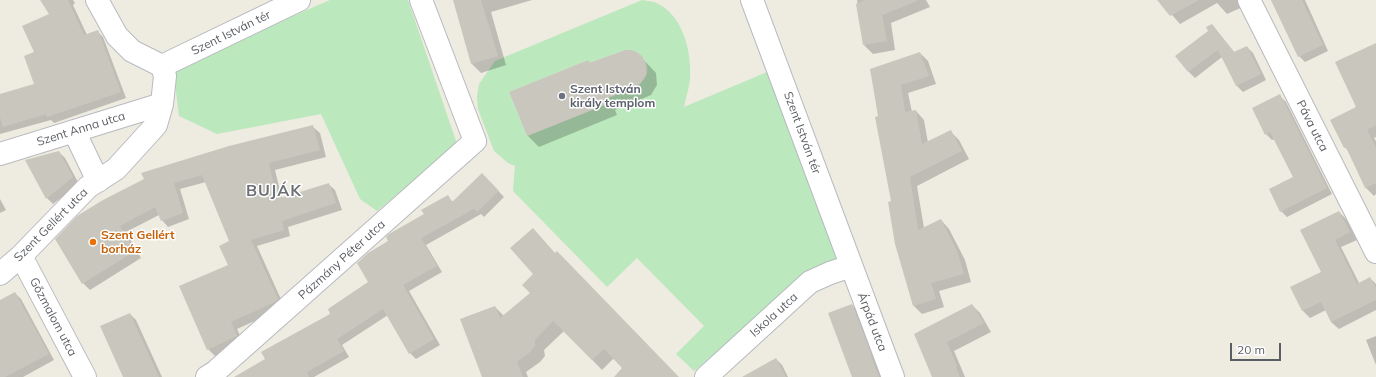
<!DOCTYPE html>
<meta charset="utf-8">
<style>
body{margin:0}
#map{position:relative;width:1376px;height:377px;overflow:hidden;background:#eeebe1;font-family:Mulish,sans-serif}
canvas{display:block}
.scale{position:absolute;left:1230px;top:343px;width:51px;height:18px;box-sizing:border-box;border:2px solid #5a5e63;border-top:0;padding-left:5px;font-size:12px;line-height:14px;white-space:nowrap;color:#5a5e63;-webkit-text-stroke:3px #fff;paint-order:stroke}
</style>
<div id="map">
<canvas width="1376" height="377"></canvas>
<div class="scale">20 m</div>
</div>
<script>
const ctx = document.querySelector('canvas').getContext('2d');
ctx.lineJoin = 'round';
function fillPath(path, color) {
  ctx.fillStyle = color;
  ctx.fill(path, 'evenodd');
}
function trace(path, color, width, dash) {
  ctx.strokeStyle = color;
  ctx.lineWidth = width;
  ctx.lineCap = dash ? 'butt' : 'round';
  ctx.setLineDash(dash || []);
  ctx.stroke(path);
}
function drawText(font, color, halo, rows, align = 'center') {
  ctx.font = font + ' Mulish,sans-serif';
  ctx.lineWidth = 3;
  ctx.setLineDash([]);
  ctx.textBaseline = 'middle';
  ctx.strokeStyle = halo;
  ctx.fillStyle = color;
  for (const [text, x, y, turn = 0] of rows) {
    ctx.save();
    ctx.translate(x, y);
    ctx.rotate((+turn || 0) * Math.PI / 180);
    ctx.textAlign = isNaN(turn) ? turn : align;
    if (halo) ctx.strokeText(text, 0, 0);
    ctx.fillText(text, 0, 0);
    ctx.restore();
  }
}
fillPath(new Path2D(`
 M330,0H408L457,144L377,211L360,199L321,114L217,134L179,116L173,68Z
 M642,0C646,1 650,1 654,2C683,13 692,52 690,79C689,89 686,97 684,107L772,70L844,261L807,275L694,371L676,354L704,326L637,258L607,287L513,191L515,166L508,163L494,151L478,109L477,97L479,84L495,61ZM625,50C633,50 640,52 644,59C659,84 621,93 605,99L607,104L527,136L509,92L588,60L589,63Z`), '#bbe8bc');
fillPath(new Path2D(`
 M41,0H73L75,3L73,5L87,35L97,31L103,37L126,98L54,123L51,120L0,134V96L36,85L50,15Z
 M454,0H532L491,12L506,65L481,73L472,64Z
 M857,0H926L930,7L891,23L895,50L873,54L864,45Z
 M1159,0H1242L1245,6L1227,14L1217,3L1180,24Z
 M1271,0H1305L1328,51L1305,62L1299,56Z
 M1212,25L1235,53L1247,47L1253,53L1266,80L1243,92L1237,86L1222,57L1195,78L1189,72L1176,56L1209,31Z
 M1376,49V137L1374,138L1376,141V194L1374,196L1366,188L1348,151L1345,147Z
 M920,53L928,61L936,84L908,93L912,112L916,111L924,120L928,143L950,131L959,140L969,159L917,186L924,228L941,220L949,229L965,260L971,282L939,291L944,307L922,314L914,306L892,202L879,117Z
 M641,57L656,73L657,85L651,95L615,110L617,115L539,147L528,136L510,92L588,61L591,64Z
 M1280,96L1286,102L1332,194L1287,217L1281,211L1294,178L1275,139L1272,140L1266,134Z
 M313,127L320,133L326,157L275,170L282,199L328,184L335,190L342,210L288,227L290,236L257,246L284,306L281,309L237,329L243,342L215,356L208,349L229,265L231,242L206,182L180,189L189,219L168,227L162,220L159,215L126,232L141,258L90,290L83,283L78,217Z
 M59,152L65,158L79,184L53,204L47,198L26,161Z
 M482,174L504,197L484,217L481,214L426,245L442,272L409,291L440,345L416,359L410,353L388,315L342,345L349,357L314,377H236L267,360L332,314L370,283L390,242L447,196L453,202Z
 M0,199L6,210L0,213Z
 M1339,212L1346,219L1357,240L1341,247L1359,283L1370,278L1376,284V310L1339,329L1331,322L1326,310L1310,318L1303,311L1291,287L1322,272Z
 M555,254L678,377H615L624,368L614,358L602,370L564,331L544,350L545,356L540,362L526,372L528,377H483L495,307L504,316L532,293Z
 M15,293L21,299L54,360L23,377H0V301Z
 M852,305L858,311L882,377H853Z
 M972,305L980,313L991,332L954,351L965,377H933L915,334Z
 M130,314L136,320L162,377H124Z
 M1376,336V365L1366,340Z
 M776,359L782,365L788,377H750Z`), '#0003');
fillPath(new Path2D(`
 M40,0H68L84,35L98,30L121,92L47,117L46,114L3,127L0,117V94L34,84L24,56L34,52L22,26L49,14Z
 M453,0H481L498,56L471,64Z
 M865,0H917V1L882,15L887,41L863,45L856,4Z
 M1157,0H1199L1170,16Z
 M1271,0H1302L1323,45L1298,57Z
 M1212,24L1234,52L1247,46L1261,74L1236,86L1218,50L1188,72L1175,56L1208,31L1206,27Z
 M1376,43V125L1367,130L1376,148V183L1365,188L1346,147L1344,148L1330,120L1356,107L1335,62Z
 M625,50H631L637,52L642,56L645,61L646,74L640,84L605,99L607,104L527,136L509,92L588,60L589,63Z
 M920,52L929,76L901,85L905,112L916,110L922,144L951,130L962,151L910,177L918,230L941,219L957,251L964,274L931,283L936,299L913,306L895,244L888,202L891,201L875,117L878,116L870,69Z
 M1280,94L1327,188L1280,212L1269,189L1293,177L1270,132L1265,135L1252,108Z
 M313,125L320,150L269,163L277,199L329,183L336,203L282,221L284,230L251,240L278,299L275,302L231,322L237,336L207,350L179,286L228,265L219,246L229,241L202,175L174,183L183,213L161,221L155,207L120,226L135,251L82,284L55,239L77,216L103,200L144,179L141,173L229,146Z
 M59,151L73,177L46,199L25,160Z
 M482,173L499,191L477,212L474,209L421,238L437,266L403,285L434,339L409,354L383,309L337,339L344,351L307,372L309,377H234L265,359L261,352L330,314L328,309L368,282L357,263L368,253L388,241L386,237L389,234L424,214L421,210L448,195L452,202Z
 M1339,211L1350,232L1335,240L1357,284L1370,277L1376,288V300L1331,322L1321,302L1302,311L1290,287L1321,272L1300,230Z
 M533,228L555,253L557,251L679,377H614L622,368L604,349L592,360L553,321L535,340V346L530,352L517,362L523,377H482L460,319L495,306L500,318L530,293L522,285L533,274L510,248Z
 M15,292L49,354L5,377H0V300Z
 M852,304L872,356H871L879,377H852L828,313Z
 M972,304L984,323L947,342L957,366L956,367L960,377H932L914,334Z
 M130,313L159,377H123L100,326Z
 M776,358L786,377H742Z`), '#c9c6be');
const minor = new Path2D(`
 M752,0L893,377
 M1249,0L1376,252
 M162,66L299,0
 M74,131L98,181
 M0,154L162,104
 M21,256L85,377
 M0,274L21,256L88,187L116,169L156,125L162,104L165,76L162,66L132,51L117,36L97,0
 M207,377L215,372L475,141L421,0
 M706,377L810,282L830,273L851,266`);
trace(minor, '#b7babf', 24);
trace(minor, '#fff', 22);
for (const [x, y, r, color] of [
 [562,96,4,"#6b7280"],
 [93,242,4,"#e8710a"]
]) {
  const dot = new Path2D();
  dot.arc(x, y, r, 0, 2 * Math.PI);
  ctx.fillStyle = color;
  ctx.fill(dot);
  trace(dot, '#fff', 1.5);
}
drawText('12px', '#5a5e63', '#fff', [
 ["Szent István tér",231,33,-26],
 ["Páva utca",1312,126,63],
 ["Szent Anna utca",81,129,-17],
 ["Szent István tér",802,133,70],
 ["Szent Gellért utca",51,225,-45],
 ["Pázmány Péter utca",342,260,-42],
 ["Iskola utca",774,315,-42],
 ["Gőzmalom utca",53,317,62],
 ["Árpád utca",872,322,69]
]);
drawText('bold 12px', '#5b616d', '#fff', [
 ["Szent István",570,89],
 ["király templom",570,103]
], 'left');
drawText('bold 12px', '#c56008', '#fff', [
 ["Szent Gellért",101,235],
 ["borház",101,249]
], 'left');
ctx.letterSpacing = '1px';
drawText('bold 16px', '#6b7075', '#fff', [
 ["BUJÁK",274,191]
]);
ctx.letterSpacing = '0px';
</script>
